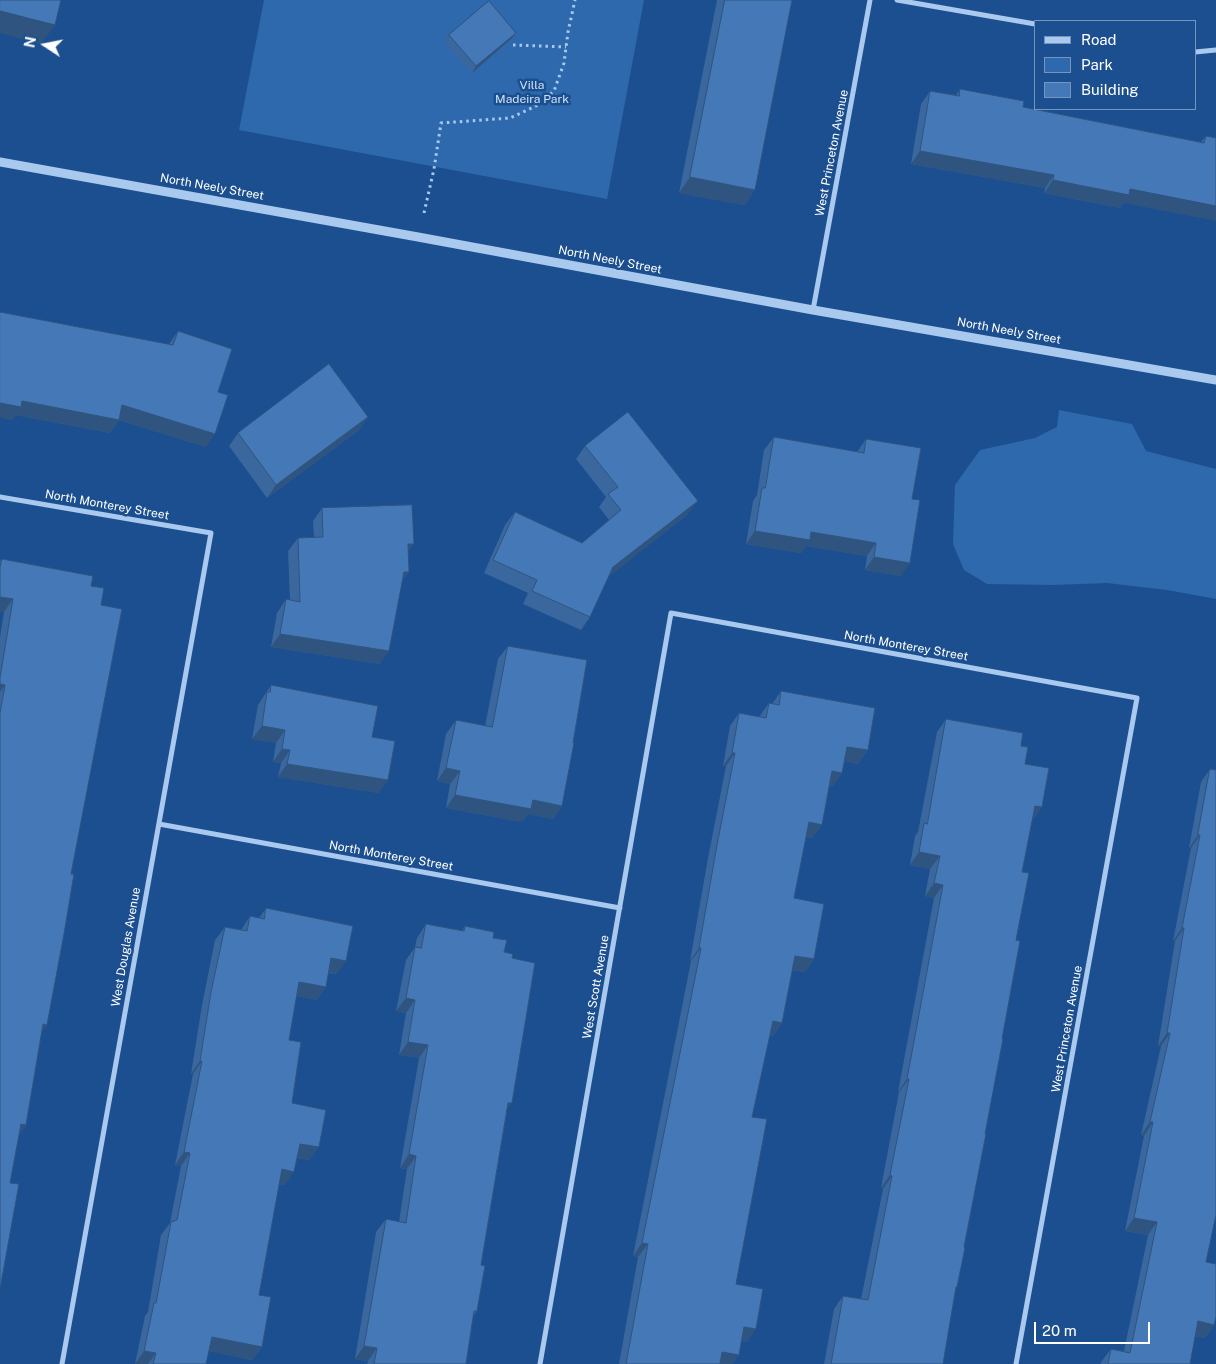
<!DOCTYPE html>
<style>
body{margin:0}
#map{position:relative;width:1216px;height:1364px;overflow:hidden;background:#1b4f8f;font-family:"Public Sans",sans-serif}
canvas{display:block}
.legend{position:absolute;left:1034px;top:20px;width:162px;height:90px;box-sizing:border-box;background:#1b4f8f;border:1px solid #7695bc;margin:0;padding:6px 9px;list-style:none;font-size:15px;color:#fff}
.legend li{display:flex;align-items:center;gap:10px;height:25px}
.legend b{width:25px;border:1px solid #7695bc}
.north{position:absolute;left:20px;top:20px;width:50px;height:50px;-webkit-text-stroke:4px #1b4f8f;paint-order:stroke;rotate:281deg;font-size:14px;font-weight:700;line-height:20px;text-align:center;color:#fff}
.north::after{content:'';display:block;margin:auto;width:18px;height:22px;background:#fff;clip-path:polygon(50% 0,100% 100%,50% 72%,0 100%)}
.scale{position:absolute;left:1034px;top:1322px;width:116px;height:22px;box-sizing:border-box;border:2px solid #fff;border-top:0;padding-left:6px;font-size:15px;line-height:18px;white-space:nowrap;color:#fff;-webkit-text-stroke:4px #1b4f8f;paint-order:stroke}
</style>
<div id="map">
<canvas width="1216" height="1364"></canvas>
<ul class="legend">
<li><b style="height:6px;background:#a9c9ee"></b>Road</li>
<li><b style="height:14px;background:#2e69ad"></b>Park</li>
<li><b style="height:14px;background:#4478b7"></b>Building</li>
</ul>
<div class="north">N</div>
<div class="scale">20 m</div>
</div>
<script>
const ctx = document.querySelector('canvas').getContext('2d');
ctx.lineJoin = 'round';
function fillPath(path, color) {
  ctx.fillStyle = color;
  ctx.fill(path, 'evenodd');
}
function trace(path, color, width, dash) {
  ctx.strokeStyle = color;
  ctx.lineWidth = width;
  ctx.lineCap = dash ? 'butt' : 'round';
  ctx.setLineDash(dash || []);
  ctx.stroke(path);
}
function drawText(font, color, halo, rows, align = 'center') {
  ctx.font = font + ' "Public Sans",sans-serif';
  ctx.lineWidth = 5;
  ctx.setLineDash([]);
  ctx.textBaseline = 'middle';
  ctx.strokeStyle = halo;
  ctx.fillStyle = color;
  for (const [text, x, y, turn = 0] of rows) {
    ctx.save();
    ctx.translate(x, y);
    ctx.rotate((+turn || 0) * Math.PI / 180);
    ctx.textAlign = isNaN(turn) ? turn : align;
    if (halo) ctx.strokeText(text, 0, 0);
    ctx.fillText(text, 0, 0);
    ctx.restore();
  }
}
fillPath(new Path2D(`
 M264,0H644L607,199L239,130Z
 M1059,410L1132,424L1146,451L1216,469V599L1167,590L1107,583L1053,585L987,584L964,570L953,544L955,485L980,450L1035,438L1057,427Z`), '#2e69ad');
trace(new Path2D(`
 M513,45L566,47
 M424,213L434,169L441,123L510,118L536,106L554,91L564,63L568,32L575,0`), '#a9c9ee', 3, [2.5, 4]);
trace(new Path2D(`
 M897,0L1035,24
 M1195,52L1216,50
 M813,310L870,0
 M0,497L211,533L62,1364
 M159,824L620,908
 M540,1364L671,613L1137,698L1016,1364`), '#a9c9ee', 5);
trace(new Path2D(`
 M0,162L418,237L813,310L1216,380`), '#a9c9ee', 9);
fillPath(new Path2D(`
 M717,0H792L745,205L679,193Z
 M516,33L511,39L472,73L444,42L449,35Z
 M960,89L1023,107L1201,142L1206,136L1216,138L1123,203L1120,208L1044,193L1045,188L911,164L921,104L930,91L956,95Z
 M178,331L218,392L206,447L119,420L110,433L16,415L12,420L0,417L169,344Z
 M368,417L359,430L267,498L229,446L238,433Z
 M774,437L857,452L866,439L912,499L901,576L865,570L867,556L806,546L801,553L746,544L753,501L757,495L764,450Z
 M585,446L688,514L609,576L590,617L581,630L523,604L528,593L484,573L505,525L515,512L582,543L609,520L599,507L606,497L576,459Z
 M322,508L408,552L409,572L402,581L380,664L271,647L277,613L286,599L290,600L288,551L298,538L314,537L313,521Z
 M2,559L91,586L101,605L71,874L47,1025L42,1031L26,1125L19,1135L10,1183L0,1289V637L4,612H0V561Z
 M508,646L562,806L553,819L528,814L522,822L446,808L450,784L437,781L446,734L456,720L485,726L498,659Z
 M271,685L372,737L379,793L278,777L281,763L273,762L276,743L252,739L258,705Z
 M781,691L868,750L858,764L845,761L842,773L833,786L829,785L812,838L806,837L794,898L814,959L805,972L792,970L782,1023L773,1036L770,1035L752,1117L736,1284L747,1342L741,1341L739,1355L732,1364H619L638,1257L633,1256L691,961H690L708,858L726,766H723L730,726L739,713L759,717L769,703L772,704Z
 M946,719L1021,746L1025,764L1042,807L1032,820L1022,872L1016,940L955,1290L943,1364H824L834,1309L843,1296L861,1299L883,1189L881,1188L899,1092H898L934,898L925,896L930,869L910,865L915,836L918,832L937,732Z
 M1210,769L1206,1262L1214,1325L1205,1338L1195,1336L1190,1364H1101V1362L1111,1349L1124,1351L1148,1235L1125,1231L1144,1136L1141,1135L1161,1046H1158L1175,941H1173L1191,848H1189L1201,782Z
 M266,908L337,974L328,973L326,987L317,1000L296,996L289,1040L292,1103L310,1160L297,1158L285,1185L279,1184L259,1295L262,1347L252,1360L209,1351L206,1364H135L145,1316L148,1312L161,1235L170,1223L181,1166L175,1165L193,1074H191L202,1005L215,940L225,927L241,930L250,916L259,918Z
 M426,924L462,931L465,926L493,938L504,952L512,958L507,1111L481,1265L477,1311L473,1316L466,1364H367L368,1361L355,1359L376,1232L386,1219L399,1222L407,1169L400,1168L419,1058L399,1055L406,1013L396,1011L406,960L415,947L417,938Z`), '#3a679d');
fillPath(new Path2D(`
 M0,11L55,25L41,44L0,33Z
 M516,33L511,39L472,73L476,66Z
 M920,151L1054,175L1045,188L911,164Z
 M690,177L755,190L745,205L679,193Z
 M1053,180L1130,189L1216,206V221L1123,203L1120,208L1044,193Z
 M22,401L122,405L215,434L206,447L119,420L110,433L16,415L12,420L0,417V403Z
 M368,417L359,430L267,498L276,485Z
 M698,501L688,514L604,580L613,567Z
 M755,531L811,532L876,543L867,556L806,546L801,553L746,544Z
 M408,544H414L405,557Z
 M874,557L910,563L901,576L865,570Z
 M404,572H409L400,585Z
 M0,597L13,599L4,612H0Z
 M280,634L389,651L380,664L271,647Z
 M0,684L5,685L0,692Z
 M262,726L285,730L276,743L252,739Z
 M847,747L868,750L858,764L838,760Z
 M282,749L290,750L281,763L273,762Z
 M732,753H735L726,766H723Z
 M287,764L388,780L379,793L278,777Z
 M446,768L460,771L450,784L437,781Z
 M832,771L842,773L833,786L823,784Z
 M455,795L533,800L562,806L553,819L528,814L522,822L446,808Z
 M1035,806L1042,807L1032,820L1025,819Z
 M809,822L822,825L812,838L800,835Z
 M1198,835H1200L1191,848H1189Z
 M919,852L940,856L930,869L910,865Z
 M934,883L943,885L934,898L925,896Z
 M1182,928H1184L1175,941H1173Z
 M699,948H701L691,961H690Z
 M795,956L814,959L805,972L786,969Z
 M331,958L346,961L337,974L322,971Z
 M299,982L326,987L317,1000L289,995Z
 M406,998L415,1000L406,1013L396,1011Z
 M773,1021L782,1023L773,1036L764,1034Z
 M43,1024L47,1025L38,1038Z
 M1167,1033H1170L1161,1046H1158Z
 M408,1042L428,1045L419,1058L399,1055Z
 M200,1061H202L193,1074H191Z
 M907,1079H909L899,1092H898Z
 M508,1103H512L502,1117Z
 M1150,1122H1153L1144,1136L1141,1135Z
 M21,1124L26,1125L17,1138Z
 M300,1144L319,1147L310,1160L291,1157Z
 M184,1152L190,1153L181,1166L175,1165Z
 M409,1154L416,1156L407,1169L400,1168Z
 M282,1169L294,1172L285,1185L272,1183Z
 M890,1175L892,1176L883,1189L881,1188Z
 M1134,1218L1157,1222L1148,1235L1125,1231Z
 M642,1243L648,1244L638,1257L633,1256Z
 M1198,1321L1214,1325L1205,1338L1189,1335Z
 M744,1327L756,1329L747,1342L735,1340Z
 M212,1337L262,1347L252,1360L203,1350Z
 M364,1346L377,1348L368,1361L355,1359Z
 M144,1351L156,1353L148,1364H135Z
 M722,1352L739,1355L732,1364H714Z`), '#305480');
const building = new Path2D(`
 M0,0H61L55,25L0,11Z
 M725,0H792L755,190L690,177Z
 M489,1L516,33L476,66L449,35Z
 M960,89L1024,101L1023,107L1204,143L1206,136L1216,138V206L1130,189L1129,195L1053,180L1054,175L920,151L930,91L959,96Z
 M0,312L173,345L178,331L232,349L218,392L228,395L215,434L122,405L119,420L22,401L21,407L0,403Z
 M329,364L368,417L276,485L238,433Z
 M628,412L698,501L613,567L590,617L532,591L537,580L493,560L515,512L582,543L621,510L608,494L618,487L585,446Z
 M774,437L864,453L866,439L921,448L912,499L920,500L910,563L874,557L876,543L811,532L810,540L755,531L762,488H765Z
 M412,505L414,544H408L409,572H404L389,651L280,634L286,599L300,602L298,538L323,537L322,508Z
 M2,559L93,576L91,586L104,588L101,605L122,609L71,874H74L64,934L47,1025L43,1024L26,1125L21,1124L10,1183L19,1184L0,1289V713L5,685L0,684V678L13,599L0,597V568Z
 M508,646L587,660L573,743H574L562,806L533,800L531,809L455,795L460,771L446,768L456,720L492,727Z
 M271,685L378,706L372,737L395,741L388,780L287,764L290,750L282,749L285,730L262,726L267,692H270Z
 M781,691L875,708L868,750L847,747L842,773L832,771L822,825L809,822L794,898L824,904L814,959L795,956L782,1023L773,1021L752,1117L767,1119L736,1284L763,1289L756,1329L744,1327L739,1355L722,1352L720,1364H626L648,1244L642,1243L701,948H699L717,845L735,753H732L739,713L766,718L769,703L779,705Z
 M946,719L1023,733L1021,746L1028,747L1025,764L1049,768L1042,807L1035,806L1022,872L1029,873L1016,940L1020,941L1002,1039H1003L985,1134H986L964,1247L965,1248L957,1287H956L943,1364H831L843,1296L868,1300L892,1176L890,1175L909,1079H907L943,885L934,883L940,856L919,852L924,823L927,824Z
 M1210,769L1216,770V1215L1206,1262L1216,1264V1317L1214,1325L1198,1321L1190,1364H1108L1111,1349L1130,1353L1157,1222L1134,1218L1153,1122H1150L1170,1033H1167L1184,928H1182L1200,835H1198Z
 M266,908L353,926L346,961L331,958L326,987L299,982L289,1040L301,1042L292,1103L326,1110L319,1147L300,1144L294,1172L282,1169L259,1295L271,1297L262,1347L212,1337L206,1364H153L156,1353L144,1351L154,1303H156L171,1222L177,1220L190,1153L184,1152L202,1061H200L211,992L225,927L247,931L250,916L264,919Z
 M426,924L464,931L465,926L494,932L493,938L507,940L504,952L513,954L512,958L535,963L512,1103H508L481,1265L485,1266L477,1311H474L466,1364H374L377,1348L364,1346L386,1219L406,1223L416,1156L409,1154L428,1045L408,1042L415,1000L406,998L415,947L421,948Z`);
fillPath(building, '#4478b7');
trace(building, '#305480', 1);
drawText('12px', '#cfe3fa', '#1b4f8f', [
 ["Villa",532,85],
 ["Madeira Park",532,99]
]);
drawText('12px', '#fff', '#1b4f8f', [
 ["West Princeton Avenue",832,153,-79],
 ["North Neely Street",212,187,10],
 ["North Neely Street",610,260,11],
 ["North Neely Street",1009,331,10],
 ["North Monterey Street",107,505,10],
 ["North Monterey Street",906,646,10],
 ["North Monterey Street",391,856,10],
 ["West Douglas Avenue",126,947,-80],
 ["West Scott Avenue",596,987,-80],
 ["West Princeton Avenue",1067,1029,-80]
]);
</script>
